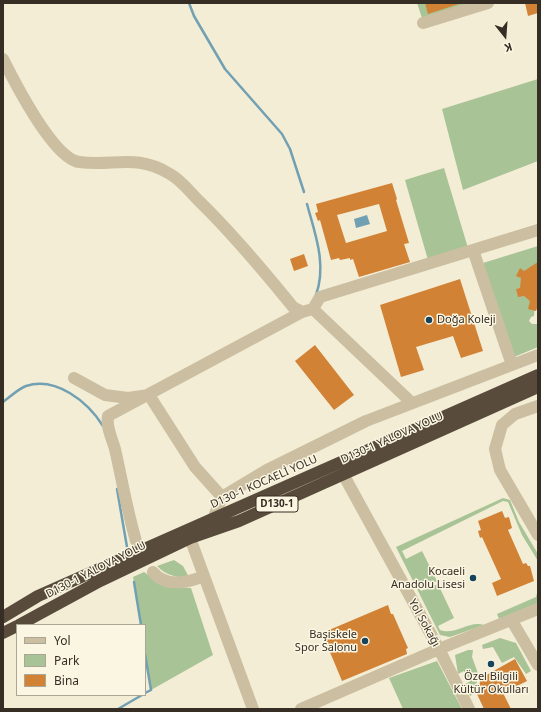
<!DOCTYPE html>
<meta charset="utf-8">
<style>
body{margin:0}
#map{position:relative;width:541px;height:712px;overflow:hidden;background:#f3edd6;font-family:"Noto Sans",sans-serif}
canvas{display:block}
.frame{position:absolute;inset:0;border:4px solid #362e25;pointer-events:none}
.legend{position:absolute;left:16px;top:624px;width:130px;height:72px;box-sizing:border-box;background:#fbf6e2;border:1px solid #aca696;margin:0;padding:5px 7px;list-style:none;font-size:12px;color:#362e25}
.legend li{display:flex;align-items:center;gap:8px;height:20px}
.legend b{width:20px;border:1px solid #aca696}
.north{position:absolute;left:485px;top:16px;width:40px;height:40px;-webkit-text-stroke:3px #fbf6e2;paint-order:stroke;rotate:163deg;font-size:11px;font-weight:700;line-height:16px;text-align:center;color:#362e25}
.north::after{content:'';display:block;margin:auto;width:14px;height:18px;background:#362e25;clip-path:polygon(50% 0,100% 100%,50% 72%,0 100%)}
</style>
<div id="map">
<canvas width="541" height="712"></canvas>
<div class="frame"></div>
<ul class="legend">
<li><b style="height:5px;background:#ccbfa1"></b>Yol</li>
<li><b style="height:11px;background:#a8c395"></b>Park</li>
<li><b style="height:11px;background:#d28235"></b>Bina</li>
</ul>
<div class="north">K</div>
</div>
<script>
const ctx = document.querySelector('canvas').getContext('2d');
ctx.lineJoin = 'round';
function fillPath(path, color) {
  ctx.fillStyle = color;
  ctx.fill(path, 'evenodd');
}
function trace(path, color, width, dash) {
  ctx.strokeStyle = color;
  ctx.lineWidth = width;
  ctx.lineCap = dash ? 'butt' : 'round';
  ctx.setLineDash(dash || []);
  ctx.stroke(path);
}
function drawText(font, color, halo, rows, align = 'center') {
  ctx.font = font + ' "Noto Sans",sans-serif';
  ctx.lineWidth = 3;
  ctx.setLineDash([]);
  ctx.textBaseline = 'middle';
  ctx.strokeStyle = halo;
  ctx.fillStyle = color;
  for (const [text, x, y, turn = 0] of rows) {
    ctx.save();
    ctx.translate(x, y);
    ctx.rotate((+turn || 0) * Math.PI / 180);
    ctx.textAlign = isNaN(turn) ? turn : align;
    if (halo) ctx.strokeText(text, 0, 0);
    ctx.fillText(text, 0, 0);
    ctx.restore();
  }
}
fillPath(new Path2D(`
 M417,3H471L422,18Z
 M538,79V161L463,190L442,109Z
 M444,168L468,248L428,260L405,180Z
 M538,246V299L535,305L534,316L531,317L529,321L532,324H538V347L514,357L483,263Z
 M503,498L510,500L519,522L538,554V561L522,535L508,502L503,501L402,551L406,559L422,551L437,581L421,589L414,575L421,591L438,584L454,618L438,626L440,630C455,636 469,620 484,625L450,637L440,635L396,547Z
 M174,560L183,566L190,579C178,577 166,576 157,566Z
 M144,572C159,583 172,587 191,588L213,655L151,690L145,654V625H141L133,577Z
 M538,590V603L499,619L497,614L536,597Z
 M500,638L516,643L531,671L526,674L514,657L502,663L493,647L483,649L482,645Z
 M468,650H473L472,657L479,676L473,694L470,696L464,685L470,681L464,671L458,674L455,655Z
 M437,661L462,709H403L389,678Z`), '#a8c395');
fillPath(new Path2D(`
 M367,215L370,224L356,228L354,219Z`), '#72a0b3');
trace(new Path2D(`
 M189,3L194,16L225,69L282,134L290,149L304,192
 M307,204C315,234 327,264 316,295
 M3,402C10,397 18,389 26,386C56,376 88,402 103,426
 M117,489L127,547
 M134,582L141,625
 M145,654L151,690L145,693
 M118,709L142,695`), '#72a0b3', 2.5);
fillPath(new Path2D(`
 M425,3H462L428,14Z
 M525,3H538V13L528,16Z
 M392,183L397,199L396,200L409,243L404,244L410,262L359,277L353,259L350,260V258L340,260L339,258L331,260L320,220L318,221L315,213L318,212L316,204ZM379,204L387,231L346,243L337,215Z
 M304,254L308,266L294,271L290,259Z
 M538,262V306L536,311L528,309L530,301L524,296L518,297L516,289L520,288L521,278L516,276L520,268L524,271Z
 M460,279L483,351L461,358L453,336L416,347L424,370L401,377L380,305Z
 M315,345L354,395L334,410L295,361Z
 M502,511L505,518L509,517L512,528L508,530L523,564L526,563L528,566H530L534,581L497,596L492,583L501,579L482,537L480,538L478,531L481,530L478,521Z
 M388,605L391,614H393L400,630L408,648L406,649L407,654L342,681L322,633Z
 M515,659L527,681L503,693L511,709H484L477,694L481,678Z`), '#d28235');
trace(new Path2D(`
 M423,23L488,3
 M3,59C15,83 53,158 79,162C113,167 136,153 170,174C181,180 190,192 199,201C233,234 263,270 293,307L302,312L313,309
 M473,250L512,365
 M74,378L105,395L128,398L149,395L195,467L222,497
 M412,403L313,309L320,297L538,230
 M538,406L515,414L502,425L495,449L500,470L538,535
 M343,474L439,649L469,709
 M213,519L222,497L267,470L366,421L538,355
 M190,538L253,709
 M136,541C127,510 122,480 115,449C112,438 106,428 108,416L302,312
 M153,572C166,588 187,583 204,576
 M512,621L538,665
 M301,709L439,649L538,609`), '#ccbfa1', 12);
trace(new Path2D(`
 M3,617L38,596L538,375
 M19,625L100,581L190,538L239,521L538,387
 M3,633L17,626`), '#584b3b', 12);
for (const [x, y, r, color] of [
 [429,320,4,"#16455b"],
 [473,578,4,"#16455b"],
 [365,641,4,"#16455b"],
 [491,664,4,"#16455b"]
]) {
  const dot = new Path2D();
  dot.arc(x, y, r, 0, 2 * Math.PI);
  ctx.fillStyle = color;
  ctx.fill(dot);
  trace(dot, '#fbf6e2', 1.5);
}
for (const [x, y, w] of [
 [277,504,42]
]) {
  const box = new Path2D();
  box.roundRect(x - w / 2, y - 8, w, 16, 3);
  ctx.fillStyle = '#fbf6e2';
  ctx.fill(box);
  trace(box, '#362e25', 1);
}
drawText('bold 10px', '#362e25', null, [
 ["D130-1",277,504]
]);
drawText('11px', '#362e25', '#fbf6e2', [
 ["Doğa Koleji",437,320,"left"],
 ["Kocaeli",465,572],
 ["Anadolu Lisesi",465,585],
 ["Başiskele",357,635],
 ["Spor Salonu",357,648],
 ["Özel Bilgili",491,677,"center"],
 ["Kültür Okulları",491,690,"center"]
], 'right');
drawText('11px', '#362e25', '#fbf6e2', [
 ["D130-1 YALOVA YOLU",392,438,-24],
 ["D130-1 KOCAELİ YOLU",264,482,-24],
 ["D130-1 YALOVA YOLU",96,570,-27],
 ["Yol Sokağı",424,623,61]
]);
</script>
